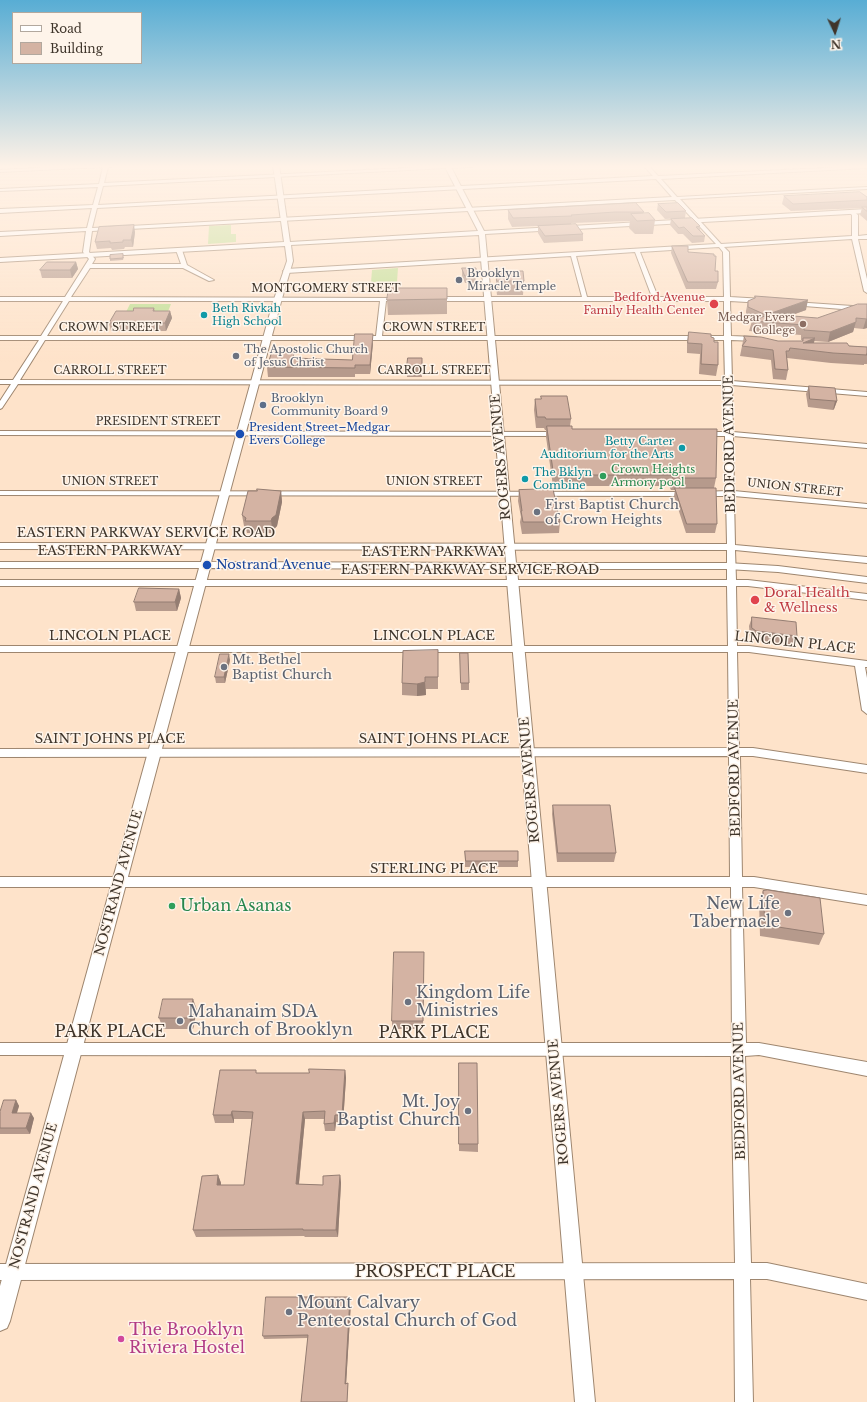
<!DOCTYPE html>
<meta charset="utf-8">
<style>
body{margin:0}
#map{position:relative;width:867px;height:1402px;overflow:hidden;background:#fee3ca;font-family:"Libre Baskerville",serif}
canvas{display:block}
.legend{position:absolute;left:12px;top:12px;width:130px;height:52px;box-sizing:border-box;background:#fef4ea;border:1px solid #b2a89e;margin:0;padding:5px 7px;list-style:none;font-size:12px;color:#3f352b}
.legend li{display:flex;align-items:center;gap:8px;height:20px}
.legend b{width:20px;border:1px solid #b2a89e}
.north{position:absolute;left:815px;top:12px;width:40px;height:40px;-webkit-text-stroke:3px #fef4ea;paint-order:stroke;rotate:176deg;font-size:11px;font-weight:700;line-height:16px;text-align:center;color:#3f352b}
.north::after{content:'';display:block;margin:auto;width:14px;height:18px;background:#3f352b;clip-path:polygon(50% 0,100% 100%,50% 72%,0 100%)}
</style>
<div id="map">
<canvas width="867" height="1402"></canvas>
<ul class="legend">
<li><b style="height:5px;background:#fff"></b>Road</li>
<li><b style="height:11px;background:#d4b3a3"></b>Building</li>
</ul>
<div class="north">N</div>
</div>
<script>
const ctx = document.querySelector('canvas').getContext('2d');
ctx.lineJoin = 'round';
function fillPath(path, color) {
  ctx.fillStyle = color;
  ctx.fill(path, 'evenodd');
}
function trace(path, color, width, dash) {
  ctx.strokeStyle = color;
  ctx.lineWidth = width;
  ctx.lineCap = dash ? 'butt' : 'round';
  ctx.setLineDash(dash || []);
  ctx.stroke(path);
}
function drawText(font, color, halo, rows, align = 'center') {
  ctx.font = font + ' "Libre Baskerville",serif';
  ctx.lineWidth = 3;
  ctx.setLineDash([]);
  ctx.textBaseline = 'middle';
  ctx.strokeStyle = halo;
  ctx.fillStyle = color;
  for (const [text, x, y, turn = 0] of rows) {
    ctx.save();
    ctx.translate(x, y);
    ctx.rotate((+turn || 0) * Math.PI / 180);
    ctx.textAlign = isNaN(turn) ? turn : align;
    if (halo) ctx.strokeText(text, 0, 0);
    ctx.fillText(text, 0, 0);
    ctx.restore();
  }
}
fillPath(new Path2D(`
 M231,225V234H236V242L208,244L209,226Z
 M398,268L397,282H371L372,270Z
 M130,304H171L167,314H125Z`), '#c1df94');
const minor = new Path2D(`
 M87,165H127L108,167L104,183L466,165H504L103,186L98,205L653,176L643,165H648L658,176L867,166V168L661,179L677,197L867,187V189L680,199L721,244L852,236V215L849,212L852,210L858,215V236L867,235V239H858L867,279V293L864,291L852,239L724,247L729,252L730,297L764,299L767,301L764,303L730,301L731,336L756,337L759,339L756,341L731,340L732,381L867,392V396L732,385L733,432L867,444V448L733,436L734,491L867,504V508L734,496L735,545L867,557V563L735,550L736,580H748L867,594V600L748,586H736L737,646H749L867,661V667H865L867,678V714L862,710L855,666L749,652H737L739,748H753L867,765V773L753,756H740L742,877H754L867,895V905L754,887H742L746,1043H759L867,1062V1076L759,1055L745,1056L751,1263H767L867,1284V1300L767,1279H750L753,1402H735L734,1279L0,1280V1264L735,1263L731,1056L0,1055V1043H732L731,887H0V877H730L729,756L0,757V749L729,748L728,652H0V646H728L727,586H0V580H727V550L0,549V543L727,544L726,496H704L700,494L704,492L726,491L725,436H704L700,434L704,432H725V385L18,384L2,408L0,409V401L11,384H0V380H13L39,340H0V336H41L63,301H0V297H65L89,259L83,252L86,231L0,236V232L87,228L92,208L0,213V209L93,205L98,187L0,191V189L99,184L103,167L0,172V170ZM656,179L672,197L92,228L97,208ZM675,200L716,244L286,269L283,271L286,273L571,256L582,297H434L431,299L434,301H724V336H382L386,301H400L403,299L402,298L71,297L90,268H183L209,281L214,280L187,265L182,250L179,248L176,250L181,264H92L95,259L89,252L92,231ZM719,247L723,252L724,297H658L640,252ZM635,252L652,297H587L576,256ZM69,301H380L376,336H47ZM45,340H724L725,381L20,380Z
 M794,302L867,307V311L792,305L791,304Z
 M0,431L558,432L562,434L558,436L0,435Z
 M0,491L688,492L692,494L688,496L0,495Z`);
const major = new Path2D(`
 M273,165H279L290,242L478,231L444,165H450L484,231L867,209V213L485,234L516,563H727L778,566L867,577V583L778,572L727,569H517L595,1402H575L506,569L210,568L10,1321L7,1328L0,1331V1286L199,568H0V562H201L273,302L287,261L285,246L0,262V258L284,242ZM479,235L506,563L211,562L281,302L293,261L291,245Z
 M863,165H867V169Z`);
trace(minor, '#9e866f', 2);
trace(major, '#9e866f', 2);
fillPath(minor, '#fff');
fillPath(major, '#fff');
fillPath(new Path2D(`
 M784,196L867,197V221L860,215L862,208L791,211L782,204Z
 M658,204L686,211L685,218L665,219L657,210Z
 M508,210L644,212L643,214L655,220L653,234H635L629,228L630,221L571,223V224L583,234V241L544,243L538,233V226L512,227L508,219Z
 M671,219L700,226V230L705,236L704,242L692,243L683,234H678L670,225Z
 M135,232L133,247H125L124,249L112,250L111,248L97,249L95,242Z
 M672,246L688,252L715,271L718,282L716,289H686L671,253Z
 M124,257L123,260L110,261V259Z
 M76,262L78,269L72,278H42L40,270Z
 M462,268L476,276V283H465L462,276Z
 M496,271L524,281L523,295H497L496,286Z
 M447,288V314L388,315L387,300Z
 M755,296L806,310L790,316L817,318L867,304V328L863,329L854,328L853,332L828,342L814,341V343L867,347V364H864V365L831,363L787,358L788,370L786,380L773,379L771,360L740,356L744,336L778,341H802V340H801V335L749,331L752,321L753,320L746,317V311L748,301L754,299Z
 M154,308L155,311H170L172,318L166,331H111L109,323L133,311Z
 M689,332L711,337L714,342L718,365L716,376L699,374L700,354L687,353V343Z
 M373,343L370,374H355V377H268L267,367L287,353H294V358L352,360Z
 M422,358V377H407V367Z
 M809,386L837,401L834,409L833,410L808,407L806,394Z
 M541,396L571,419L570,426L572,429L716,478L714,488L717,524L715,533H686L674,496L675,490H671L669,486H553L546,437V430H545L544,428H536L534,410L535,399H541Z
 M519,490L560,522L559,533L522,534L520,522L521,517L518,501Z
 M281,491L282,502L277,526L274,529L273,533H247L246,528L244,526L242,515Z
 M179,589L181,598L177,611H136L134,602Z
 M752,617L797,636L794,645L753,640L750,637L749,626Z
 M438,650V689H426V695L417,696L402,695V683Z
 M460,653L469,683V690H461Z
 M230,660L225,683H216L215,677Z
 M553,805L616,853L614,862H557L552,814Z
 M465,851L518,861V867H465Z
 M763,891L824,934L819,945L760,936L759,901Z
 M424,952L423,1029H392V1021Z
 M197,1010L193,1029H163L159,1018Z
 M459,1063L478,1144V1152L459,1151Z
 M345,1070L346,1078L343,1123L336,1122L335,1131H325L324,1124V1119H305L299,1184L323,1185L340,1175L341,1183L338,1237H305L304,1236L196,1237L193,1230L218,1175L221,1183V1185H244L252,1119H234V1123H215L213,1115L257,1073H309Z
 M16,1100L19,1106L17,1113L34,1118L30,1134H0V1112Z
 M350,1297L351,1301L346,1384L348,1383V1386L347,1402H301L308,1338L264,1339L263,1336Z`), '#b69a8c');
fillPath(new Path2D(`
 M134,225L135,232L133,247L131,240Z
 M76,262L78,269L72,278L70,270Z
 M808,300L806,310L771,322H764L766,315Z
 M170,311L172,318L166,331L165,323Z
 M866,319H867V328L863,329Z
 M856,322L853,332L828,342L830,332Z
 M373,334V343L370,374V365Z
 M815,338L813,348L803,343Z
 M835,401H837L834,409L833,410Z
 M281,491L282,502L277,526L274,529L273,533L271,521Z
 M179,589L181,598L177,611L175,602Z
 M229,654L230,660L225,683L224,677Z
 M425,682L426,695L417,696V684Z
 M193,999L197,1010L193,1029L189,1018Z
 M345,1070L346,1078L343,1123L342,1115Z
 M16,1100L19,1106L15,1118L12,1113Z
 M232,1111L234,1119V1123L231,1115Z
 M303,1112L305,1119L298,1192L296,1184Z
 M31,1113L34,1118L30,1134L26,1128Z
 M335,1115L336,1122L335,1131L334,1123Z
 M218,1175L221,1183L220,1192L217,1185Z
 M340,1175L341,1183L338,1237L336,1230Z
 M350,1297L351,1301L346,1386L345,1384Z`), '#947d72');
const building = new Path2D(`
 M860,192L867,197V200L793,204L784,196Z
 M636,203L644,212H615L571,215L572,216L513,218L508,210Z
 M678,203L686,211L666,212L658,204Z
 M862,207H867V211Z
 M649,213L655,220L637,221L631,214Z
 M692,218L700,226L696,227L705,236H693L684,227L679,228L671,219Z
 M576,224L583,234L545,236L538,226Z
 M134,225L131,240H123V242L110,243V241L95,242L99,227Z
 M672,246H688V252L714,254V256H716L715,271H718V282H688Z
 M123,254V258L110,259V255Z
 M47,262H76L70,270H40Z
 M462,268H476V276H465Z
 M496,271H523L524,281H497Z
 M389,288H447V299L387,300Z
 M755,296L808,300L766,315L748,307V301L755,298Z
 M858,304H867V319L856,318V322L830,332L804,330V325L752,321L770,314L817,318Z
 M134,308H154L153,311H170L165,323H109L116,311H133Z
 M689,332L711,334V337L714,338V342H718V365L701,364L702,344L688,343Z
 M355,334H373L370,365H355V368L267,367L272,351H287L286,353H294L293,358L352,360Z
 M744,336L761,337L778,341H803V338H815L803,343H847L849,346L867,347V354H866L867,355L833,353L790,348L789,351H786L788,370L775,369L773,350L742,346L746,341Z
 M408,358H422V367H407Z
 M809,386L835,388L837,401H835L810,399Z
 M541,396H567L571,419H546L545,417H537L535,399H541Z
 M547,426H572V429H717L716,478H673L671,475H554Z
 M675,488H716L717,524H687Z
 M257,489L281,491L276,515L272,518L271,521H245L246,518L242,515L248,491H257Z
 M553,489L560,522H523L521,511H522L519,490Z
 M139,588L179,589L175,602H134Z
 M752,617L796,622L797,636L756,631L752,628Z
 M438,650V677H425V682L417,684L402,683L403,651Z
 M460,653H468L469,683H461Z
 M220,654H229L224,677H215Z
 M553,805H610L616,853H558Z
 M465,851H518V861H466Z
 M768,890L820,898L824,934L765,925L763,891Z
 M394,952H424L423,1021H392Z
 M163,999H193L189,1018H159Z
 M459,1063H477L478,1144H459Z
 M309,1069L345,1070L342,1115H335L334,1123L324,1124L325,1111L303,1112L296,1184L323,1185V1176L340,1175L336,1230H303V1229L193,1230L202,1176L218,1175L217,1185H244L253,1112L232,1111L231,1115H213L220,1070H256V1073H309Z
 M4,1100H16L12,1113H31L26,1128H0V1112Z
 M266,1297H350L345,1384L348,1383L347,1402H301L308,1335L263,1336Z`);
fillPath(building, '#d4b3a3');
trace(building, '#947d72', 1);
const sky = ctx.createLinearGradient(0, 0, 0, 362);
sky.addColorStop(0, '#58add4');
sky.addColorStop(0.46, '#fff2e7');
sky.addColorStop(1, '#fff2e700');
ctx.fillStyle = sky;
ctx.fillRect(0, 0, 867, 362);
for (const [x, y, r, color] of [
 [459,280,4,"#6b7280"],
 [714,304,5,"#e0444e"],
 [204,315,4,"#0f9aa8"],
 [803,324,4,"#8d6e63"],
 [236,356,4,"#6b7280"],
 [263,405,4,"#5c6f8a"],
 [240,434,5,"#1a4fb4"],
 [682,448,4,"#0f9aa8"],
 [603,476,4,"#2e9e5b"],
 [525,479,4,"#0f9aa8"],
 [537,512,4,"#6b7280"],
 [207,565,5,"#1a4fb4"],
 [755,600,5,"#e0444e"],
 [224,667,4,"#6b7280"],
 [172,906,4,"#2e9e5b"],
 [788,913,4,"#6b7280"],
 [408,1002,4,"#6b7280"],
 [180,1021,4,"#6b7280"],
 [468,1111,4,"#6b7280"],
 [289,1312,4,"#6b7280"],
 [121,1339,4,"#d1479c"]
]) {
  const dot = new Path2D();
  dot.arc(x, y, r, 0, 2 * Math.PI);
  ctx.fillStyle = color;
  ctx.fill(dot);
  trace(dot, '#fef4ea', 1.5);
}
drawText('11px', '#5b616d', '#fef4ea', [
 ["Brooklyn",467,274],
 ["Miracle Temple",467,287],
 ["The Apostolic Church",244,350],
 ["of Jesus Christ",244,363]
], 'left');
drawText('11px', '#3f352b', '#fef4ea', [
 ["MONTGOMERY STREET",326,289],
 ["CROWN STREET",110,328],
 ["CROWN STREET",434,328],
 ["CARROLL STREET",110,371],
 ["CARROLL STREET",434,371],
 ["PRESIDENT STREET",158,422],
 ["UNION STREET",110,482],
 ["UNION STREET",434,482],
 ["UNION STREET",795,488,6]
]);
drawText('11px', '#be3a42', '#fef4ea', [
 ["Bedford Avenue",705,298],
 ["Family Health Center",705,311]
], 'right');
drawText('11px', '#0d838f', '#fef4ea', [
 ["Beth Rivkah",212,309],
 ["High School",212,322],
 ["Betty Carter",674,442,"right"],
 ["Auditorium for the Arts",674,455,"right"],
 ["The Bklyn",533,473],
 ["Combine",533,486]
], 'left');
drawText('11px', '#785e54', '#fef4ea', [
 ["Medgar Evers",795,318],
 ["College",795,331]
], 'right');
drawText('11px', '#4e5e75', '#fef4ea', [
 ["Brooklyn",271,399],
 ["Community Board 9",271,412]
], 'left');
drawText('11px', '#164399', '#fef4ea', [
 ["President Street–Medgar",249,428],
 ["Evers College",249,441]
], 'left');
drawText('11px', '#27864d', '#fef4ea', [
 ["Crown Heights",611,470],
 ["Armory pool",611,483]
], 'left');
drawText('13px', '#3f352b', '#fef4ea', [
 ["BEDFORD AVENUE",730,444,-91],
 ["ROGERS AVENUE",501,457,-95],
 ["EASTERN PARKWAY SERVICE ROAD",146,533],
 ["EASTERN PARKWAY",110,551],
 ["EASTERN PARKWAY",434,552],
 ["EASTERN PARKWAY SERVICE ROAD",470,570],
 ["LINCOLN PLACE",110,636],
 ["LINCOLN PLACE",434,636],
 ["LINCOLN PLACE",795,643,6],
 ["SAINT JOHNS PLACE",110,739],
 ["SAINT JOHNS PLACE",434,739],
 ["BEDFORD AVENUE",735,768,-91],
 ["ROGERS AVENUE",530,780,-95],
 ["STERLING PLACE",434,869],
 ["NOSTRAND AVENUE",119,883,-75],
 ["BEDFORD AVENUE",740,1091,-91],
 ["ROGERS AVENUE",559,1102,-95],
 ["NOSTRAND AVENUE",34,1196,-75]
]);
drawText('13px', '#5b616d', '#fef4ea', [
 ["First Baptist Church",545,505],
 ["of Crown Heights",545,520],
 ["Mt. Bethel",232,660],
 ["Baptist Church",232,675]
], 'left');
drawText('13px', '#164399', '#fef4ea', [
 ["Nostrand Avenue",216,565]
], 'left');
drawText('13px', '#be3a42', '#fef4ea', [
 ["Doral Health",764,593],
 ["& Wellness",764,608]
], 'left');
drawText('16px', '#5b616d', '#fef4ea', [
 ["New Life",780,904,"right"],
 ["Tabernacle",780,922,"right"],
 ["Kingdom Life",416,993],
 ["Ministries",416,1011],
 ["Mahanaim SDA",188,1012],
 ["Church of Brooklyn",188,1030],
 ["Mt. Joy",460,1102,"right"],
 ["Baptist Church",460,1120,"right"],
 ["Mount Calvary",297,1303],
 ["Pentecostal Church of God",297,1321]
], 'left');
drawText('16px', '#27864d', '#fef4ea', [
 ["Urban Asanas",180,906]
], 'left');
drawText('16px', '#3f352b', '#fef4ea', [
 ["PARK PLACE",110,1032],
 ["PARK PLACE",434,1033],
 ["PROSPECT PLACE",435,1272]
]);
drawText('16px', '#b23c85', '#fef4ea', [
 ["The Brooklyn",129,1330],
 ["Riviera Hostel",129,1348]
], 'left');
</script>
